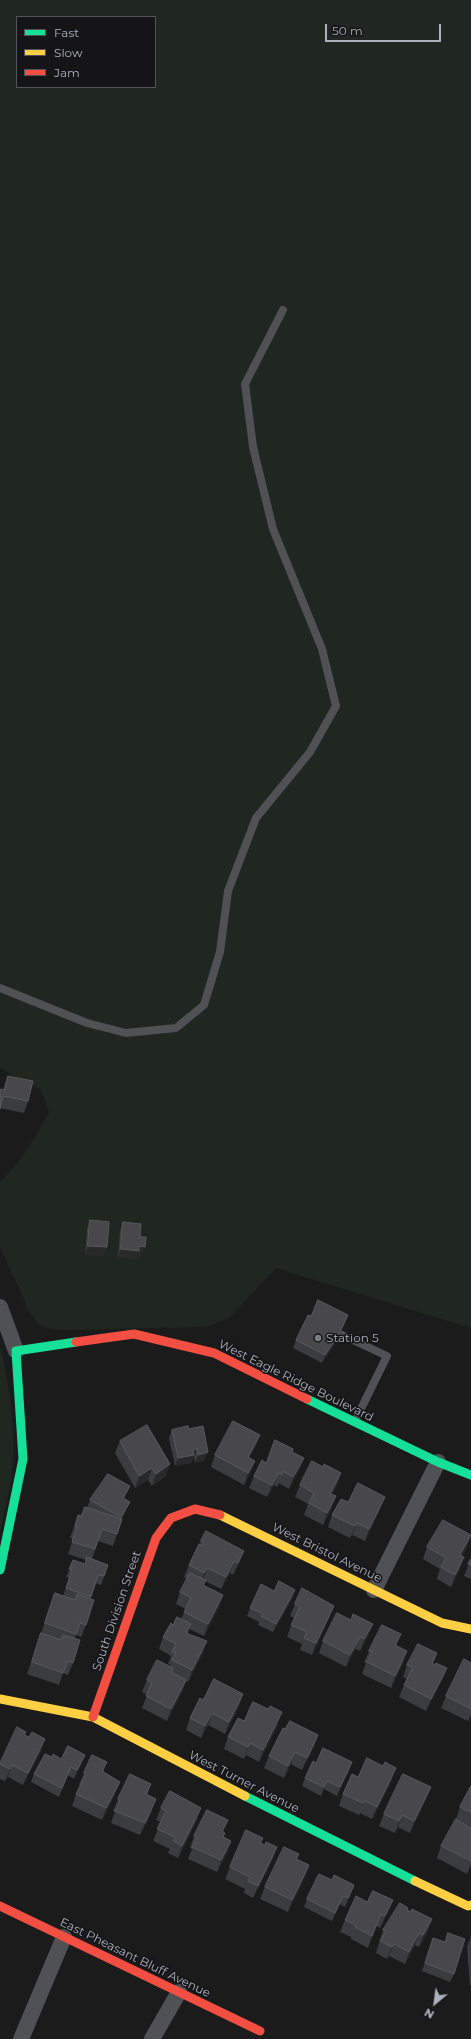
<!DOCTYPE html>
<style>
body{margin:0}
#map{position:relative;width:471px;height:2039px;overflow:hidden;background:#1b1b1c;font-family:Montserrat,sans-serif}
canvas{display:block}
.legend{position:absolute;left:16px;top:16px;width:140px;height:72px;box-sizing:border-box;background:#151518;border:1px solid #51535a;margin:0;padding:5px 7px;list-style:none;font-size:12px;color:#acb1bd}
.legend li{display:flex;align-items:center;gap:8px;height:20px}
.legend b{width:20px;border:1px solid #51535a}
.north{position:absolute;left:415px;top:1983px;width:40px;height:40px;-webkit-text-stroke:3px #151518;paint-order:stroke;rotate:209deg;font-size:11px;font-weight:700;line-height:16px;text-align:center;color:#acb1bd}
.north::after{content:'';display:block;margin:auto;width:14px;height:18px;background:#acb1bd;clip-path:polygon(50% 0,100% 100%,50% 72%,0 100%)}
.scale{position:absolute;left:325px;top:24px;width:116px;height:18px;box-sizing:border-box;border:2px solid #acb1bd;border-top:0;padding-left:5px;font-size:12px;line-height:14px;white-space:nowrap;color:#acb1bd;-webkit-text-stroke:3px #151518;paint-order:stroke}
</style>
<div id="map">
<canvas width="471" height="2039"></canvas>
<ul class="legend">
<li><b style="height:5px;background:#16e098"></b>Fast</li>
<li><b style="height:5px;background:#ffcf43"></b>Slow</li>
<li><b style="height:5px;background:#f24e42"></b>Jam</li>
</ul>
<div class="north">N</div>
<div class="scale">50 m</div>
</div>
<script>
const ctx = document.querySelector('canvas').getContext('2d');
ctx.lineJoin = 'round';
function fillPath(path, color) {
  ctx.fillStyle = color;
  ctx.fill(path, 'evenodd');
}
function trace(path, color, width, dash) {
  ctx.strokeStyle = color;
  ctx.lineWidth = width;
  ctx.lineCap = dash ? 'butt' : 'round';
  ctx.setLineDash(dash || []);
  ctx.stroke(path);
}
function drawText(font, color, halo, rows, align = 'center') {
  ctx.font = font + ' Montserrat,sans-serif';
  ctx.lineWidth = 3;
  ctx.setLineDash([]);
  ctx.textBaseline = 'middle';
  ctx.strokeStyle = halo;
  ctx.fillStyle = color;
  for (const [text, x, y, turn = 0] of rows) {
    ctx.save();
    ctx.translate(x, y);
    ctx.rotate((+turn || 0) * Math.PI / 180);
    ctx.textAlign = isNaN(turn) ? turn : align;
    if (halo) ctx.strokeText(text, 0, 0);
    ctx.fillText(text, 0, 0);
    ctx.restore();
  }
}
fillPath(new Path2D(`
 M0,0H471V1328L276,1268L230,1317L206,1327L54,1330L39,1325L28,1310L22,1294L0,1248V1182C20,1162 36,1138 49,1112L41,1090L0,1068ZM17,17H155V87H17Z
 M0,1346C11,1389 17,1438 11,1482C8,1499 3,1516 0,1533Z`), '#1f2720');
trace(new Path2D(`
 M0,988L87,1023L126,1033L176,1028L204,1005L220,952L228,891L256,818L310,752L336,706L322,649L273,529L253,447L245,384L283,310
 M340,1334L387,1356L355,1421`), '#4f5155', 8);
trace(new Path2D(`
 M0,1307L16,1351
 M374,1590L438,1462
 M21,2039L64,1937
 M152,2039L179,1992`), '#4f5155', 16);
trace(new Path2D(`
 M307,1399L438,1462L471,1475
 M0,1570L23,1459L16,1351L76,1342
 M245,1796L415,1881`), '#16e098', 9);
trace(new Path2D(`
 M220,1515L442,1623L471,1629
 M0,1699L93,1717L245,1796
 M415,1881L468,1906L471,1905`), '#ffcf43', 9);
trace(new Path2D(`
 M76,1342L134,1334L214,1353L307,1399
 M93,1717L156,1538L171,1518L195,1509L220,1515
 M0,1906L260,2031`), '#f24e42', 9);
fillPath(new Path2D(`
 M8,1076L28,1101L24,1113L0,1108L3,1090Z
 M90,1220L104,1256L85,1254L87,1229Z
 M123,1222L140,1237L142,1255H137L136,1259L118,1257L120,1231Z
 M311,1316L345,1323L336,1342L322,1363L293,1348L296,1340Z
 M189,1429L205,1460L195,1463L194,1457L193,1458L191,1463L175,1466L169,1438L172,1430Z
 M260,1435L255,1447L249,1458L255,1461L250,1473L244,1485L211,1467L215,1455Z
 M120,1441L166,1476L152,1486L148,1480L135,1488L115,1453Z
 M293,1449L292,1452L304,1458L299,1470L289,1489L279,1483L277,1487L274,1485L267,1497L249,1488L254,1476L266,1463Z
 M300,1485H337L332,1494V1508L323,1525L304,1515L308,1504L295,1497Z
 M130,1486L124,1499L126,1510L122,1519L113,1546L98,1541L92,1559L108,1565L101,1585L96,1583L90,1599L86,1625L81,1637L76,1635L75,1638L73,1663L68,1675L63,1673L59,1685L27,1674L55,1593L63,1596L69,1578L66,1577L73,1560L85,1564L86,1560L68,1554L73,1539L70,1538L78,1515L81,1516L87,1508L90,1500Z
 M385,1497L380,1509L365,1541L352,1535L350,1538L328,1527L332,1515L348,1502Z
 M201,1541L244,1551L239,1563L233,1575L230,1573L221,1589L205,1581L204,1585L219,1607L204,1636L189,1629L188,1634L203,1653L188,1682L186,1681L182,1692L167,1721L142,1708L147,1695L142,1692L147,1680L170,1666L171,1665L168,1664L171,1656L159,1649L163,1637L173,1625L181,1619L186,1609L176,1604L180,1592L187,1579L184,1577L189,1565Z
 M427,1547H467L462,1556L460,1569L451,1587L437,1579L440,1569L423,1559Z
 M471,1559V1579L464,1576Z
 M292,1599L273,1632L258,1625L259,1622L247,1616L250,1608Z
 M295,1604L329,1618L312,1655L300,1650L302,1644L287,1637L294,1618L290,1616Z
 M401,1634L396,1646L403,1663L391,1688L362,1674L366,1663H364L369,1651Z
 M368,1636L360,1651L355,1649L346,1667L319,1653L323,1641Z
 M437,1653L433,1664L435,1665L447,1668L442,1680L426,1711L399,1697L404,1685L407,1679L403,1677L407,1665Z
 M471,1663V1716L468,1721L441,1708L446,1696Z
 M243,1694L239,1706L225,1734L208,1725L201,1738L186,1730L190,1718L203,1700Z
 M268,1709L278,1724L259,1762L246,1755L244,1759L224,1749L228,1737L244,1721Z
 M285,1729L318,1735L314,1747L302,1770L291,1764L284,1778L264,1768L269,1756Z
 M25,1735L41,1751L23,1785L8,1777L5,1781L0,1779V1764Z
 M52,1757L82,1763L74,1779L68,1775L59,1797L31,1782L34,1774Z
 M107,1762L103,1772L115,1794L102,1820L72,1806L76,1794L81,1785H79L84,1773Z
 M352,1762L349,1771L337,1796L324,1789L321,1796L302,1786L305,1778L316,1763Z
 M392,1780L372,1819L360,1813L359,1815L339,1806L343,1794Z
 M151,1784L147,1795L152,1811L140,1835L111,1823L115,1812L113,1811L118,1799Z
 M471,1786V1827L456,1819L460,1807Z
 M426,1799L410,1833L398,1827L395,1833L379,1826L384,1814Z
 M161,1808L197,1820L178,1858L168,1853L170,1849L153,1841L161,1822L156,1820Z
 M228,1820L223,1832L224,1837L231,1841L227,1853L217,1872L188,1859L192,1849L190,1848L194,1836Z
 M471,1828V1866L467,1874L437,1858L441,1846Z
 M263,1838L261,1843L273,1859L253,1898L244,1893L245,1889L225,1879L230,1867Z
 M299,1854L297,1859L309,1865L305,1877L288,1912L260,1899L265,1887Z
 M332,1880L354,1885L351,1894L345,1907L340,1904L332,1921L304,1907L307,1899Z
 M408,1910L432,1919L428,1931L419,1947L415,1945L405,1964L389,1956L387,1959L376,1953L383,1930Z
 M388,1912L380,1928L376,1926L368,1948L351,1939V1937L340,1932L345,1920Z
 M448,1933L454,1974L450,1982L422,1971L433,1938L445,1942Z
 M471,1936V1985L470,1986L467,1947Z`), '#3b3c3e');
fillPath(new Path2D(`
 M88,1246L107,1247L104,1256L85,1254Z
 M139,1246L145,1247L142,1255H137L136,1259L118,1257L121,1249Z
 M348,1315L345,1323L336,1342L322,1363L325,1355Z
 M260,1435L255,1447L243,1469L248,1457Z
 M197,1449L194,1457L193,1458L191,1463L175,1466L178,1458L193,1450Z
 M208,1452L205,1460L195,1463L198,1455Z
 M304,1458L299,1470L289,1489L293,1477Z
 M255,1461L250,1473L244,1485L248,1473Z
 M170,1464L166,1476L152,1486L156,1474Z
 M152,1468L148,1480L135,1488L139,1476Z
 M279,1473L274,1485L267,1497L272,1485Z
 M341,1473L337,1485L326,1506L330,1494Z
 M130,1486L127,1494L120,1506L123,1498Z
 M336,1496L332,1508L323,1525L327,1513Z
 M385,1497L380,1509L365,1541L369,1529Z
 M130,1502L118,1526L121,1517Z
 M357,1523L352,1535L350,1538L355,1526Z
 M471,1535L467,1547L456,1567L460,1555Z
 M244,1551L239,1563L233,1575L238,1563Z
 M464,1557L460,1569L451,1587L455,1575Z
 M234,1561L230,1573L221,1589L226,1577Z
 M208,1568L203,1580L200,1585L204,1573Z
 M295,1590L292,1599L273,1632L276,1624Z
 M223,1595L219,1607L204,1636L208,1624Z
 M334,1606L329,1618L312,1655L316,1643Z
 M373,1624L368,1636L360,1651L364,1639Z
 M360,1637L355,1649L346,1667L350,1655Z
 M207,1641L203,1653L188,1682L192,1670Z
 M407,1651L403,1663L391,1688L395,1676Z
 M447,1668L442,1680L426,1711L431,1699Z
 M186,1680L182,1692L167,1721L171,1709Z
 M243,1694L239,1706L225,1734L229,1722Z
 M282,1712L278,1724L259,1762L263,1750Z
 M212,1713L208,1725L201,1738L205,1726Z
 M318,1735L314,1747L302,1770L307,1758Z
 M45,1739L41,1751L23,1785L28,1773Z
 M250,1743L246,1755L244,1759L248,1747Z
 M295,1752L291,1764L284,1778L288,1766Z
 M85,1755L82,1763L74,1779L77,1770Z
 M352,1762L349,1771L337,1796L340,1787Z
 M12,1765L8,1777L5,1781L10,1769Z
 M396,1768L392,1780L372,1819L377,1807Z
 M327,1781L324,1789L321,1796L324,1787Z
 M120,1782L115,1794L102,1820L106,1808Z
 M431,1787L426,1799L410,1833L414,1821Z
 M156,1799L152,1811L140,1835L145,1823Z
 M201,1808L197,1820L178,1858L182,1846Z
 M402,1815L398,1827L395,1833L399,1821Z
 M228,1820L223,1832L222,1831Z
 M231,1841L227,1853L217,1872L221,1860Z
 M277,1847L273,1859L253,1898L258,1886Z
 M471,1863V1866L467,1874Z
 M309,1865L305,1877L288,1912L292,1900Z
 M354,1885L351,1894L345,1907L348,1898Z
 M343,1896L340,1904L332,1921L335,1913Z
 M393,1900L388,1912L380,1928L385,1916Z
 M432,1919L428,1931L419,1947L423,1935Z
 M419,1933L415,1945L405,1964L409,1952Z
 M394,1944L389,1956L387,1959L392,1947Z`), '#29292a');
const building = new Path2D(`
 M8,1076L33,1081L28,1101L3,1096L0,1109V1089L4,1090Z
 M90,1220L109,1222L107,1247L88,1246Z
 M123,1222L141,1224L140,1237H146L145,1247L139,1246V1251L121,1249Z
 M318,1300L348,1315L339,1334L325,1355L296,1340L308,1315L311,1316Z
 M233,1421L260,1435L248,1457L255,1461L248,1473L215,1455Z
 M147,1425L170,1464L156,1474L152,1468L139,1476L120,1441Z
 M188,1426L189,1429L203,1426L208,1452L198,1455L197,1449L193,1450L194,1455L178,1458L172,1430Z
 M275,1440L293,1449L292,1452L304,1458L293,1477L283,1471L282,1475L279,1473L272,1485L254,1476L262,1460L266,1463Z
 M312,1461L323,1467L324,1464L341,1473L330,1494L336,1496L327,1513L309,1503L314,1493L300,1485Z
 M108,1474L130,1486L123,1498L130,1502L121,1517L90,1500Z
 M358,1483L385,1497L369,1529L357,1523L355,1526L332,1515L341,1499L348,1502Z
 M85,1507L122,1519L117,1534L102,1529L95,1549L72,1542L77,1527L75,1526L78,1515L81,1516Z
 M443,1520L471,1535L460,1555L464,1557L455,1575L441,1567L446,1558L427,1547Z
 M206,1531L244,1551L238,1563L234,1561L226,1577L208,1568L204,1573L189,1565L199,1544L202,1546L204,1542L201,1541Z
 M87,1557L108,1565L104,1576L98,1575L91,1597L66,1588L72,1570L69,1569L73,1560L85,1564Z
 M471,1559V1565L468,1564Z
 M190,1573L206,1580L203,1585L223,1595L208,1624L184,1612L191,1598L180,1592Z
 M279,1581L295,1590L276,1624L261,1616L263,1614L250,1608L261,1584L274,1591Z
 M302,1588L334,1606L316,1643L304,1638L307,1632L291,1625L300,1607L295,1604Z
 M55,1593L75,1600L77,1594L94,1600L86,1625L80,1623L76,1634L45,1623Z
 M337,1613L351,1620L353,1614L373,1624L364,1639L360,1637L350,1655L323,1641Z
 M177,1617L191,1624L186,1633L207,1641L192,1670L172,1660L176,1653L172,1652L176,1644L163,1637L171,1623L173,1625Z
 M382,1625L401,1634L395,1645L407,1651L395,1676L367,1662L372,1652L369,1651Z
 M41,1633L61,1640L63,1635L80,1640L73,1663L68,1661L63,1673L32,1662Z
 M418,1644L437,1653L432,1663L435,1665L436,1663L447,1668L431,1699L404,1685L413,1667L407,1665Z
 M464,1659L471,1663V1709L446,1696Z
 M157,1660L173,1668L171,1672L186,1680L171,1709L146,1696L152,1683L147,1680Z
 M214,1679L243,1694L229,1722L212,1713L205,1726L190,1718L200,1698L203,1700Z
 M253,1702L268,1709L270,1706L282,1712L263,1750L250,1743L248,1747L228,1737L238,1718L244,1721Z
 M290,1721L318,1735L307,1758L295,1752L288,1766L269,1756L283,1728L285,1729Z
 M17,1727L26,1732L24,1735L29,1737L32,1732L45,1739L28,1773L12,1765L10,1769L0,1764Z
 M68,1746L85,1755L77,1770L71,1767L62,1788L34,1774L45,1754L52,1757L53,1754L61,1759Z
 M323,1748L352,1762L340,1787L327,1781L324,1787L305,1778L313,1761L316,1763Z
 M92,1755L107,1762L102,1771L120,1782L106,1808L76,1794L86,1774L84,1773Z
 M367,1758L383,1766L385,1762L396,1768L377,1807L365,1801L363,1803L343,1794L352,1774L358,1777Z
 M130,1774L151,1784L146,1794L156,1799L145,1823L115,1811L120,1801L118,1799Z
 M403,1774L431,1787L414,1821L402,1815L399,1821L384,1814Z
 M471,1786V1812L460,1807Z
 M170,1791L201,1808L182,1846L173,1841L175,1837L157,1829L166,1811L161,1808Z
 M207,1810L228,1820L222,1831L225,1833L223,1837L231,1841L221,1860L192,1847L197,1837L194,1836Z
 M456,1819L471,1828V1861L441,1846Z
 M246,1830L263,1838L260,1843L265,1845L266,1842L277,1847L258,1886L248,1881L250,1877L230,1867Z
 M284,1847L299,1854L296,1859L309,1865L292,1900L265,1887Z
 M319,1874L332,1880L334,1875L354,1885L348,1898L343,1896L335,1913L307,1899Z
 M373,1891L393,1900L385,1916L381,1914L372,1936L355,1927L356,1925L345,1920L356,1896L367,1902Z
 M400,1903L408,1908L407,1910L411,1912L412,1909L432,1919L423,1935L419,1933L409,1952L394,1944L392,1947L380,1941L386,1931L383,1930Z
 M448,1933L465,1939L454,1974L425,1963L433,1938L445,1942Z`);
fillPath(building, '#48484b');
trace(building, '#57595d', 1);
for (const [x, y, r, color] of [
 [318,1338,4,"#797c85"]
]) {
  const dot = new Path2D();
  dot.arc(x, y, r, 0, 2 * Math.PI);
  ctx.fillStyle = color;
  ctx.fill(dot);
  trace(dot, '#151518', 1.5);
}
drawText('12px', '#acb1bd', '#151518', [
 ["Station 5",326,1338]
], 'left');
drawText('12px', '#acb1bd', '#151518', [
 ["West Eagle Ridge Boulevard",296,1381,26],
 ["West Bristol Avenue",327,1553,26],
 ["South Division Street",117,1611,-71],
 ["West Turner Avenue",244,1782,27],
 ["East Pheasant Bluff Avenue",135,1958,26]
]);
</script>
